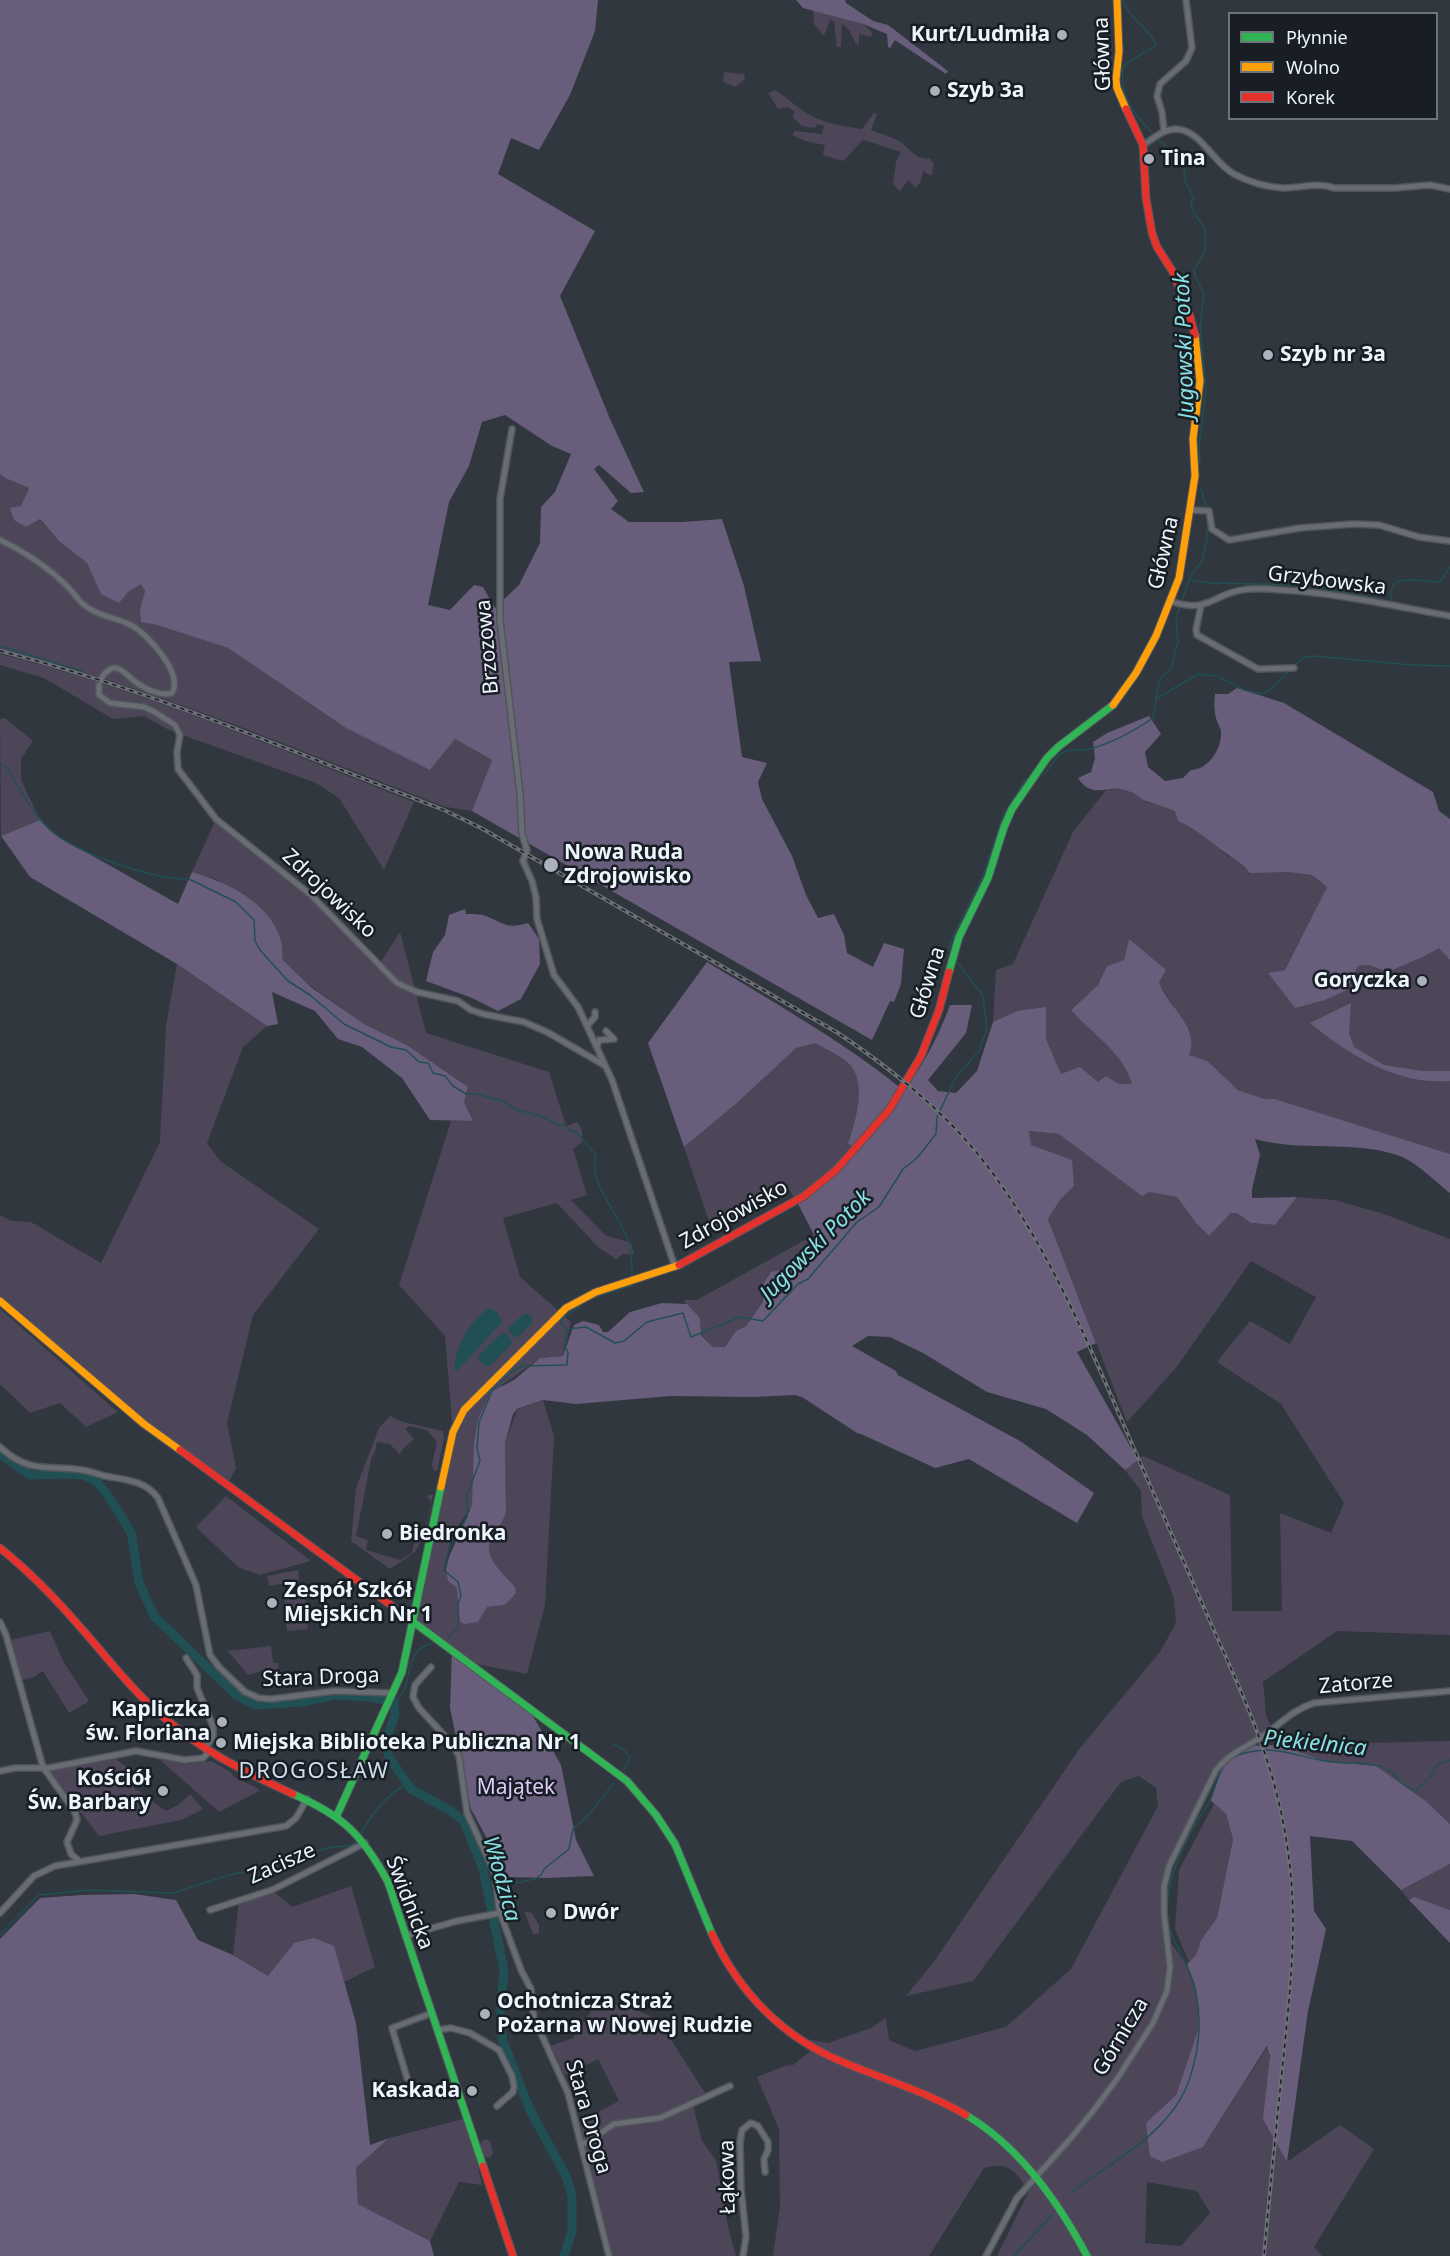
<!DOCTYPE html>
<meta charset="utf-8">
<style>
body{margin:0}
#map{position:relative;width:1450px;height:2256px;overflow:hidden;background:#31373e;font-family:"Noto Sans",sans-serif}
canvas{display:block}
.legend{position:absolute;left:1228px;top:12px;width:210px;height:108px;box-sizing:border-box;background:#181e24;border:2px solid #6d747b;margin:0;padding:8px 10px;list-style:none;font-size:18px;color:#edf5fe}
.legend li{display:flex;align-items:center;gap:12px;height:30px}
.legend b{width:30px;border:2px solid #6d747b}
</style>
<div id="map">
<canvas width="1450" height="2256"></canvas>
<ul class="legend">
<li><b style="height:8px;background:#30b455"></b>Płynnie</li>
<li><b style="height:8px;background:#ff9f0a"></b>Wolno</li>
<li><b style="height:8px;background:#e5322d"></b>Korek</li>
</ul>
</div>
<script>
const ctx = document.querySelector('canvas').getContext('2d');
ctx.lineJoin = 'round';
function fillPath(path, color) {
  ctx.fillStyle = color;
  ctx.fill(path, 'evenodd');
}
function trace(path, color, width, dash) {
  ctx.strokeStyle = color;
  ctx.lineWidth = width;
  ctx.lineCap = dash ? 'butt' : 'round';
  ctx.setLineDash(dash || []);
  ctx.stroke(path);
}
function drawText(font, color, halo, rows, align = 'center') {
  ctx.font = font + ' "Noto Sans",sans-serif';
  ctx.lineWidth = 5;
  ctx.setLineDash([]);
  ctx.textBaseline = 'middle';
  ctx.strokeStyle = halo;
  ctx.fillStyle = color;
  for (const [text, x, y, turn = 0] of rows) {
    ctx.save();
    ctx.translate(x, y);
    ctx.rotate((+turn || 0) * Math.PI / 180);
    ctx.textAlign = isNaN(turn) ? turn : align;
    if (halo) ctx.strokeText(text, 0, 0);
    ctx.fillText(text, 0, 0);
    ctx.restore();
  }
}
fillPath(new Path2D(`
 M813,10L863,24L872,32L871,37L859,34V45L856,44L849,30L842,23L841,47H837L834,21L830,20L824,36L814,24Z
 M724,72L744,74L745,79L735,87L723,82Z
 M775,90C785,96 792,103 802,110C819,123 842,126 862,129L874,113L877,114L871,130C880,134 894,137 902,143C911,150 917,161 930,158L934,164L931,176L923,171L921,181L916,188L908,180L900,191L893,184L896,162L901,152L867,141L863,140L843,161L823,155L825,145L805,141L792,135L795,131L822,134L824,126L817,124L815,128L802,126L793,118L794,111L787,107L778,109L768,93Z
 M0,474L5,478L29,488L21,506L26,527L39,519L59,541L87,563L101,594L128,592L141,583L145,591L140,609L141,622L157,625L228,648L346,728L430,770L455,739L492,760L472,811L446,807C299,751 153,687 0,649Z
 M0,654C142,689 278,749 414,802L384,870L339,798L316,783L169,730L144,716L113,719L44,678L0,665Z
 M5,718L33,741L21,759V780L40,820L1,836L0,719Z
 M1122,789L1130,791L1147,802L1176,811L1178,821L1193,827L1228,856L1244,865L1312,875L1327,887L1285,970L1268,973L1295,1008L1352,984L1358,966L1368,965L1388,972L1425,956L1440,947L1450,960V1154L1275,1099H1265L1239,1090L1189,1055L1173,1005L1129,939L1124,960L1107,966L1098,985L1071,1010L1111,1047L1128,1073L1132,1085L1119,1084L1106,1076L1098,1082L1061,1075L1046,1039L1017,1011L993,1022L996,970L1013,964L1073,832L1106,790Z
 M216,819L311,895L393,984L407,992L416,994L426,1033L549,1072L566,1126L577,1122L582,1130V1142L573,1149L587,1195L571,1200L605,1235L631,1243L634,1254H623L616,1259L598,1247L557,1203L503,1218L520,1277L571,1322L563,1356L540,1358L502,1385L479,1422L472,1505L451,1537L444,1570L458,1582L461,1621L487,1607L505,1605L515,1587C503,1573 481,1556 492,1538C497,1530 504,1522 506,1512L505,1443L517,1410L543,1400L554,1436L545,1605L527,1674L471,1663L413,1621L453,1432L445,1336L399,1285L451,1121H473L464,1102L468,1087L407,1045L366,1025L312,987L283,960L281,940L216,879L192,872Z
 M400,932L415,989L403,984L380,963Z
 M177,964L267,1026L243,1047L207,1143L220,1161L319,1229L253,1315L227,1423L236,1468L227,1485L144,1424L78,1362L0,1298V1215L11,1221L31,1222L101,1263L160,1142L166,1026Z
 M815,1042C824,1048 844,1058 851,1066C868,1086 855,1121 848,1144L856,1147L836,1170L796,1200L787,1187L712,1230L684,1147L737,1103L795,1048Z
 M1028,1131L1059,1134L1149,1192L1177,1197L1196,1223L1209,1236L1231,1213H1237L1251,1223L1275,1225L1297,1197L1335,1200L1384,1214L1450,1239V1635L1337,1631L1263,1682L1266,1715L1272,1729L1216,1770L1169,1866H1166C1160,1898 1160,1927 1168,1958L1165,1934L1185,1963L1196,1988L1199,2027L1176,2095L1146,2123L1203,2147L1268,2046L1287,2162L1340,2125L1374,2149L1314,2247L1322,2256H997L1035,2179L1024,2184C1012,2166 1004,2163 984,2168L929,2256H773L780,2207L779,2129L757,2077L784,2066L793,2065L813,2049L794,2037L828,2043L871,2028L886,2018L889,2040L915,2051L1006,2027L1071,1969L1158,1806L1156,1788L1139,1776L1121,1782L973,1981L906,1996L933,1963L1080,1748L1160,1652L1176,1623L1174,1598L1142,1516L1141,1491L1125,1470L1143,1456L1230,1495L1232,1611H1282L1280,1513L1331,1533L1344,1503L1281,1404L1217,1362L1250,1321L1290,1344L1316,1297L1251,1261L1176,1368L1127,1422L1048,1219L1060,1200L1074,1186L1031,1145ZM1147,2182L1197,2191L1210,2213L1181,2246L1145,2243Z
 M814,1235L824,1250L792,1268L771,1273L761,1293L763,1302L746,1326L736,1331L725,1347H713L701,1334L700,1318L684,1302V1300H697Z
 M0,1309L118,1412L86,1427L60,1403L30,1413L0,1384Z
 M390,1416L403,1422L443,1431L444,1438L437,1471H434L432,1465L437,1442L427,1430L409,1426L405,1429L414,1439L401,1451L400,1455L390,1444L377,1442L374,1455H372L356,1536L368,1540L366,1550L400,1560L412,1553L417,1529L426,1527L431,1500L427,1498L429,1495L433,1494L425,1533L415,1552L390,1569L351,1541L356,1488L379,1428Z
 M226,1496L311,1561L259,1575L238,1567L196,1527Z
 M298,1570L299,1581L269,1586L267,1576Z
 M305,1595L308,1629L287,1631L284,1597Z
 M50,1631L63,1661L89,1701L69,1713L43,1671L34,1677L22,1680L11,1640Z
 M271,1646L273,1663H278V1671L269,1674L267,1669L248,1675L228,1651Z
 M1450,1741V1824L1427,1802L1376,1766L1325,1761L1279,1745Z
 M116,1759L139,1777L134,1788L166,1811L178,1805L190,1794L203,1809L181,1820L99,1836L49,1771Z
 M159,1759L185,1764L211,1761L229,1771L236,1778L257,1788L259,1791L219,1812Z
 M1214,1804L1226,1814L1233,1839L1217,1918L1201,1940L1196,1955L1189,1962L1175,1929L1179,1870Z
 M1450,1864V1910L1414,1897L1409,1900L1401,1890Z
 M351,1886L375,1967L344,1982L334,1947L294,1944L268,1976L233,1955L239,1900L272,1890L292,1907Z
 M524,1911L532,1913L539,1925V1933L536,1934H533Z
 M606,2003C627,2007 645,2010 661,2024L705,2093L659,2115L614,2122L583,2140L579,2122L619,2101L598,2059L565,2075L551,2046L573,2038L591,2011Z
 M691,2107L694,2109L702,2141L716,2160L728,2227L736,2256H611L584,2147L613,2127L621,2124L650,2123Z
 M467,2118L482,2185L459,2182L430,2241L358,2204L356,2168L389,2138Z
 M486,2139L491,2142L490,2143L493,2152L494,2151L490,2158L485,2157L480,2150L481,2142Z`), '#4d4659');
fillPath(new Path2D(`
 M0,0H598L595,31L570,95L539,150L511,138L498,174L595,231L560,296L610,419L644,492L631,493L599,465L594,469L618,501L611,509L629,522H683L722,519L744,586L761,661L729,662L742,757L767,763L758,782L762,799L792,856L806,895L818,918L834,914L844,935L847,953L873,967L884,943L904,949L901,984L894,1002L890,1001L872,1040L472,811L492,760L455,739L430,770L346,728L228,648L157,625L141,622L140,609L145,591L141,584L128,592L119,603L101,594L87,563L59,541L40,519L26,527L14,520L10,508L21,506L29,488L5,478L0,474ZM505,415L552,446L571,454L555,492L541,507L540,543L519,585L495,608L483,587L474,585L450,610L428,605L449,502L469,466L482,422Z
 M796,0H845L846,3L873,21L888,25L948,71L946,74L895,40L890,48L888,47L887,34L863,24L803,8Z
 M1237,688L1284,703L1433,792L1439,811L1450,819V960L1439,948L1425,956L1388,972L1368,965L1358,966L1347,990L1325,1000L1295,1008L1268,973L1285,970L1327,887L1312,875L1288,872L1250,873C1243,863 1236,861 1227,854C1210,842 1197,829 1178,821L1175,811C1167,808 1157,805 1149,802C1141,800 1136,793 1128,791C1109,783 1093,801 1078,778L1091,772L1095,758L1093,742L1107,733L1149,716L1161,734L1145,752L1148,767L1165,781L1183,778L1191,770C1208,770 1222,749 1221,732C1221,728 1217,723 1216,718C1214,711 1214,702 1215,694H1228Z
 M40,820L59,837L178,904L192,872C227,882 271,903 281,941C283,947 282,954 283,960L312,988L366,1025L407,1045L468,1087L464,1102L473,1121L430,1120L402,1078L362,1047L338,1039L315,1011L272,992L278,1024L267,1026L177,964L30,877L1,836Z
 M465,909L466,914C473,914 480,914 486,916C505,924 507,929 528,923L539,939L540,964L521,999L498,1011L472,998L426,981L433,952L445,935L449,915Z
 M1129,939L1166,970L1159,982C1167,1006 1201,1028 1189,1055L1207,1061L1238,1090L1265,1099H1275L1450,1154V1193C1434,1181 1416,1161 1397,1155C1351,1140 1301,1152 1255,1139L1260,1155L1252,1189V1198L1297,1197L1275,1225L1251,1223L1237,1213H1231L1209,1236L1196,1223L1177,1197L1149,1192L1142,1196L1059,1134L1029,1131L1031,1145L1072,1160L1074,1186L1060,1200L1048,1219L1096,1343L1077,1352L1138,1460L1125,1470L1087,1435L1046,1409L987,1392L923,1353L890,1337L868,1336L852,1346L896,1371L898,1375L1020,1441L1094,1493L1077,1523L969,1459L935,1468L861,1434L857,1433L802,1397L795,1395L754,1397L671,1396L576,1404L543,1400L517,1409L513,1414L505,1443L506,1512C504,1521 497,1530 492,1538C481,1556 503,1573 515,1587L516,1593L505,1605L487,1607L478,1622L464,1624L460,1621L457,1588L448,1581L446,1569L449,1557L472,1505L474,1444L478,1419L491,1392L514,1380L540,1358L563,1356L574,1325L583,1321L599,1325L603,1332H608L630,1312L662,1303L687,1304L700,1318L701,1335L713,1347H725L736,1331L746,1326L763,1302L762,1286L771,1272L792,1268L824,1250L814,1235L796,1200L807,1193L856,1147L848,1144C855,1121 867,1087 851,1066C845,1058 824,1048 815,1043L796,1048L737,1103L684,1147L648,1043L707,962C773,1002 841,1040 902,1089L897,1099C921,1070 937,1040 950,1005H972L966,1033L928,1080L938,1091L956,1093L977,1071L993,1022L1017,1011L1046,1007V1039L1061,1074L1080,1067L1098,1082L1106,1076L1119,1084H1132C1122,1051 1093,1035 1071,1010L1098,985L1107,966L1124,960Z
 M1351,1003L1349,1033L1354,1047L1384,1065L1422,1071H1450V1081C1396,1085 1351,1056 1310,1023Z
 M452,1650L526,1704L561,1765L576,1840L594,1876L546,1878L508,1877L471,1809L450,1708Z
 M1279,1745L1325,1761L1376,1766L1427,1802L1450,1824V1864L1401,1890L1352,1841L1310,1836L1314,1911L1326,1929L1308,2011L1287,2162L1263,2119L1270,2056L1267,2046L1203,2147L1162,2162L1150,2156L1146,2123L1176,2095L1199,2027L1196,1988L1187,1964L1196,1955L1201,1940L1217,1918L1233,1839L1226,1814L1210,1800L1225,1759L1246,1746Z
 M134,1894L176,1900L198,1940L233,1955L268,1976L294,1943L314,1938L334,1946L356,2023L370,2145L389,2138L356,2168L358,2204L430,2241L434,2256H0V1939L40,1898L82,1895Z
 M1414,1897L1450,1910V1943L1409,1900Z`), '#695d7c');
fillPath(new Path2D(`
 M489,1308L497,1312L502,1322L457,1371L454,1368C457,1344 469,1322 489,1308Z
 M524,1314H528L533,1318V1322L518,1337H514L509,1331V1327Z
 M502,1333H506L511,1340V1344L490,1366H485L478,1359L479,1355Z`), '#205053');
trace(new Path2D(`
 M1123,0C1131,22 1150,28 1156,45L1123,66C1119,98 1133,112 1154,135
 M1157,138L1183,163L1186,183L1194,198L1191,203L1192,209L1205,229V251L1194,270L1195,276L1204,294L1200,327L1206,389L1199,447L1200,464
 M1201,489L1206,507
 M1190,580L1210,583L1306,585L1390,601L1392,597L1390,593L1395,583C1409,577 1425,582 1440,582L1450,567
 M1182,601L1190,577L1202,561L1207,538V516
 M0,646L82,671
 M1293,666L1305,657L1314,656L1412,665L1450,666
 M1219,677L1244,690L1263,694L1271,689L1290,670
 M1156,699L1198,674L1216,676
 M0,763L7,768C19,788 32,812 49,829C75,853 152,879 187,879
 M1036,778C1049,776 1051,759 1062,753C1071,749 1081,751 1090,749C1112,743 1134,731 1153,718L1159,680L1171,668L1178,642L1176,618L1180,606
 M189,879L236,902L254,920L255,941L260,950L288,981L310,995L344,1024L391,1047L406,1050L419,1062L428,1063L433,1073L445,1076L453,1086L466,1094H476L503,1101L517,1110L541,1116L558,1125H565L569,1130L576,1132L596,1155C587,1181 619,1214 627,1238C632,1250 632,1264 632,1276
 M952,955L949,948L954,934L983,876L1003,815L1026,779L1031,778
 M592,1298L633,1285
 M566,1328L561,1324L562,1319L588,1300
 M567,1329L586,1327L615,1343L624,1341L647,1322L683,1313L691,1337L740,1317L763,1321L798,1284L808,1279L857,1222L879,1207L903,1169L917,1158L936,1134L937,1117L956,1077L979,1051L987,1029L983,996L956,961
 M448,1638L458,1627V1604L461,1595L458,1582L444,1570L450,1543L459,1532L467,1517V1495L480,1461L477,1448L479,1422L492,1391L510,1373L522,1366L567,1365L568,1352L564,1346L567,1330
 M394,1702C418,1684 398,1654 432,1643
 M614,1744L623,1749L630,1757L624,1770
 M361,1834C371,1814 387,1796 406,1784
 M486,1884L493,1883
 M501,1886L535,1879L541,1875L544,1869L569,1849L573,1829L586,1818L614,1783
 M0,1935L39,1895L88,1890L173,1893L229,1875L273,1866L305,1854L328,1848L352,1845L357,1841
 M1072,2192C1113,2161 1170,2133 1189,2081C1202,2042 1204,2004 1187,1966C1180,1951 1170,1937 1168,1921C1163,1885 1182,1847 1199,1818C1203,1811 1208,1805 1211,1798C1216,1786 1219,1767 1231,1759C1241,1752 1255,1751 1267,1750C1286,1750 1306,1758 1325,1761C1335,1763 1346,1763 1356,1763C1365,1764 1375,1764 1383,1767C1397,1773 1400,1786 1415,1791L1430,1777L1438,1764L1450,1760
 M1014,2256L1052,2215`), '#205053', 1.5);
trace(new Path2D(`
 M0,1454L30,1475L74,1474L84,1475L97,1482L107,1494L131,1532L139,1582L154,1616L236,1695L255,1705L302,1702L335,1695L369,1697L394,1702L395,1715L386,1740L389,1757L411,1789L451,1811L464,1821L483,1869L504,1970L500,2023L503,2041L530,2110L566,2176L572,2196V2231L564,2256`), '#205053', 9);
const street = new Path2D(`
 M1164,131L1162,112L1157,96L1160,84L1186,61L1192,48L1186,0
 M1143,145C1153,139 1163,129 1176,129C1201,130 1214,164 1234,174C1249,182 1266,187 1283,188C1301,188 1318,182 1334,188H1394L1430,185L1450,189
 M512,429L500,499V620L520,794L522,834L527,850L523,861L532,881L536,897L537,919L554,975L578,1007L612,1080L675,1267
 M1191,510L1209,511L1212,529L1229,540L1300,528L1353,524L1379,525L1419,537L1450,541
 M0,540C25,552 48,567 68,587C74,593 79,602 87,607C99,616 116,618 129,624C146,632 184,673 172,693C163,697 145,689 137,683C125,675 116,657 102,677
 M1170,601C1210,615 1213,592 1249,589C1260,588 1271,589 1281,590C1338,593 1394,606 1450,616
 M1201,606L1196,629L1197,635L1258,669L1294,668
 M99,685V695L110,703L144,707L153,711L175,725L180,735L177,752L178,769L216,819L311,895L397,983L417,992L458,1001L471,1010L483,1014L524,1022L547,1032L604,1065
 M587,1026L595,1017V1012
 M597,1047L599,1040L614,1039L606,1031
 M0,1447C28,1474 50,1465 82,1470C90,1471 97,1474 105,1476C125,1480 145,1480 158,1498L196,1585L210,1655L219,1667L245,1692L259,1698L272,1699L335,1691L392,1693
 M0,1622L6,1635L43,1767L75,1812L77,1820L67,1842L71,1854L79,1861
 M186,1658L197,1675V1688L213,1726V1736L205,1749
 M431,1667L415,1685L413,1697L419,1708L453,1745L459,1756L467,1813L495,1874L499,1910L521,1970L531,1989L534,2018L568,2093L609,2256
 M0,1771L15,1768H49L136,1751L185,1760L203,1758L209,1752
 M210,1910L272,1890L365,1843
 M0,1913L34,1876L55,1866L286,1826L296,1818L307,1799
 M405,1936L457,1921L500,1913
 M437,2030L451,2028L470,2033L499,2050L512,2076L514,2086L513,2092L497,2106
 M407,2078L392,2028L432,2013
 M581,2144L588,2142L614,2124L660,2118L730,2086
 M743,2256L746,2237L741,2188L740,2142L742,2130L751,2123L758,2126L768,2142V2150L764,2159L765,2172
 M986,2256L1017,2198L1071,2138L1093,2111L1117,2079L1153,2023L1167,1991L1170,1966L1164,1914V1887L1169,1866L1216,1770C1230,1753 1241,1750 1258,1739C1278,1727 1291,1710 1314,1703L1450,1691`);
const fast = new Path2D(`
 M949,972L959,937L988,878L1004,827L1012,809L1047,758L1058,747L1113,705
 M392,1606L627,1781L656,1815L675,1844L712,1934
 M293,1794C343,1816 362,1834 388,1882L483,2166
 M337,1815L402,1672L441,1487
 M966,2115C1020,2147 1058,2201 1087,2256`);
const slow = new Path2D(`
 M1117,0L1119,51L1116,80L1117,88L1126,109
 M1113,705L1136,673L1156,636L1179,578L1195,476L1193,439L1200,381L1195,335
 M0,1301L144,1424L180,1450
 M441,1487L453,1432L464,1410L566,1308L596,1292L679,1265`);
const jam = new Path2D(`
 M1126,109L1143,145L1146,198L1152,233L1157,247L1173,272L1189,313L1195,335
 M679,1265L804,1196L836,1170L889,1110L921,1056L939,1010L949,972
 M180,1450L392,1606
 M0,1548C30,1572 56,1599 81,1628C105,1655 127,1684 154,1709C198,1749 241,1770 293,1794
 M712,1934C739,1992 783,2038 843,2062C885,2080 927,2092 966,2115
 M483,2166L513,2256`);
trace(street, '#50555c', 8);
trace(fast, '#50555c', 9);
trace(slow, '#50555c', 9);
trace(jam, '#50555c', 9);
trace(street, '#696c72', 5);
trace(fast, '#30b455', 7);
trace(slow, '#ff9f0a', 7);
trace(jam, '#e5322d', 7);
const rail = new Path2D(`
 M0,651C152,690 297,754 444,810L481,828L838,1033C897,1073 952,1117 994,1175C1062,1269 1103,1380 1150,1485C1172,1535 1194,1585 1216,1635C1252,1714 1281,1781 1290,1868C1297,1930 1290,1991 1284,2052C1277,2120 1270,2188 1264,2256`);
trace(rail, '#6c6f75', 4);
trace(rail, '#181e24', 1.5, [4.5]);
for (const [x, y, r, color] of [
 [1062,35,6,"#abb2bb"],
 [935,91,6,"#abb2bb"],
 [1149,159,6,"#abb2bb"],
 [1268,355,6,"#abb2bb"],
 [551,865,8,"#abb2bb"],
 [1422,981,6,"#abb2bb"],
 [387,1534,6,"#abb2bb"],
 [272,1603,6,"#abb2bb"],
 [222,1722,6,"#abb2bb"],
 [221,1743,6,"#abb2bb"],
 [163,1791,6,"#abb2bb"],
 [551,1913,6,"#abb2bb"],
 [485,2014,6,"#abb2bb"],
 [472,2091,6,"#abb2bb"]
]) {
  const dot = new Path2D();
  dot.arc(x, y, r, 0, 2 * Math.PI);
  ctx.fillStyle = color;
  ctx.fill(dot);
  trace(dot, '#181e24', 2);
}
drawText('bold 21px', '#edf5fe', '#181e24', [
 ["Kurt/Ludmiła",1050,35,"right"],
 ["Szyb 3a",947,91],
 ["Tina",1161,159],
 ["Szyb nr 3a",1280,355],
 ["Nowa Ruda",564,853],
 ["Zdrojowisko",564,877],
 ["Goryczka",1410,981,"right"],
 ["Biedronka",399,1534],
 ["Zespół Szkół",284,1591],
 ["Miejskich Nr 1",284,1615],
 ["Kapliczka",210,1710,"right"],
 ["św. Floriana",210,1734,"right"],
 ["Miejska Biblioteka Publiczna Nr 1",233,1743],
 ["Kościół",151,1779,"right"],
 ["Św. Barbary",151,1803,"right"],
 ["Dwór",563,1913],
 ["Ochotnicza Straż",497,2002],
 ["Pożarna w Nowej Rudzie",497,2026],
 ["Kaskada",460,2091,"right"]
], 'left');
drawText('21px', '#edf5fe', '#181e24', [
 ["Główna",1103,54,-92],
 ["Główna",1164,553,-77],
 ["Grzybowska",1327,581,7],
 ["Brzozowa",488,647,-95],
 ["Zdrojowisko",329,894,43],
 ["Główna",928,983,-73],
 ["Zdrojowisko",734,1215,-29],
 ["Stara Droga",321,1678,-2],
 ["Zatorze",1356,1684,-5],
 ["Zacisze",282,1864,-24],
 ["Świdnicka",409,1903,69],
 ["Górnicza",1121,2037,-59],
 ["Stara Droga",588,2117,74],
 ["Łąkowa",728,2177,-91]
]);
drawText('21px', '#ddcaf9', '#181e24', [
 ["Majątek",516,1788]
]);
drawText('italic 22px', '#88e1e4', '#181e24', [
 ["Jugowski Potok",1185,346,-92],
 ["Jugowski Potok",816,1246,-45],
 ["Piekielnica",1315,1744,6],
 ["Włodzica",501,1879,74]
]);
ctx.letterSpacing = '1.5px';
drawText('22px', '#cddcee', '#181e24', [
 ["DROGOSŁAW",314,1772]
]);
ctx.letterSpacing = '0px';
</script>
